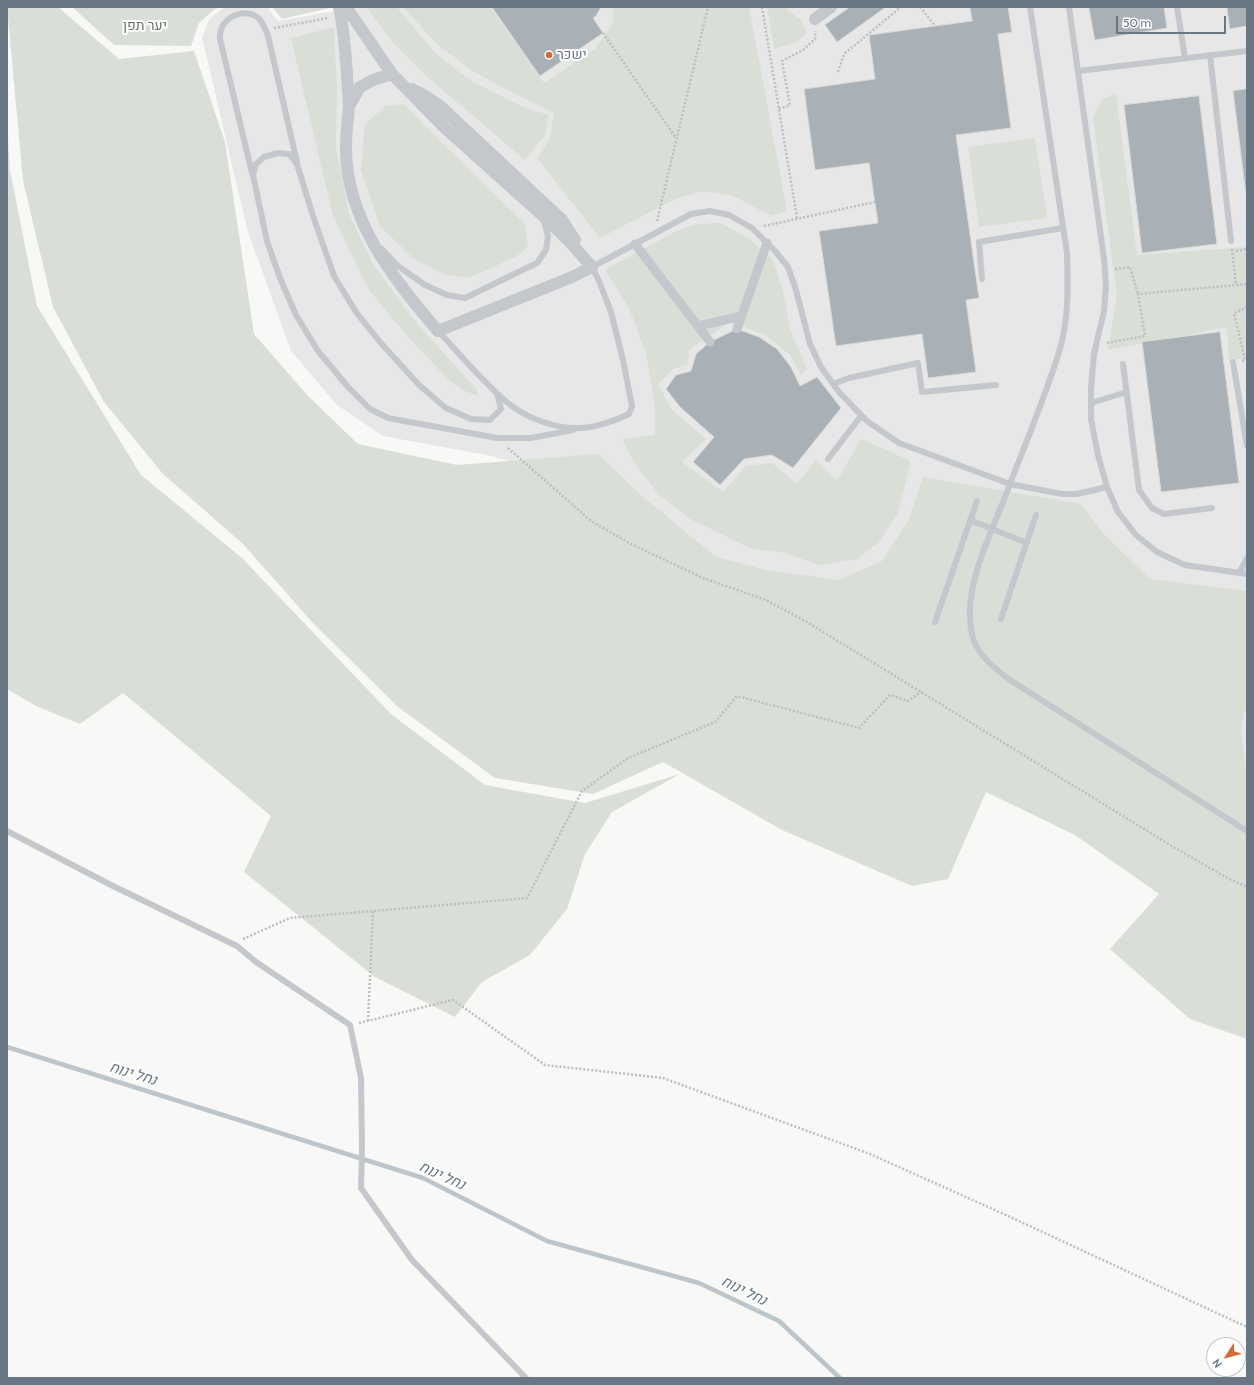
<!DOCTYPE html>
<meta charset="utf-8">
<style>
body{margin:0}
#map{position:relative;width:1254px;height:1385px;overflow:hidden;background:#f8f8f6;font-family:Cabin,sans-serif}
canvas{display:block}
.frame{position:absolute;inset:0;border:8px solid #697684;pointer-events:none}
.north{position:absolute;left:1206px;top:1337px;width:40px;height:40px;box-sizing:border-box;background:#fff;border:1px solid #c3c8ce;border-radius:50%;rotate:234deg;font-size:11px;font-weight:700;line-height:16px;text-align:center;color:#697684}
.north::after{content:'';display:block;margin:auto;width:14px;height:18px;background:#d76836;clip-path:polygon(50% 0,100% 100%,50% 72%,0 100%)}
.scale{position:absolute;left:1116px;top:16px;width:110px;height:18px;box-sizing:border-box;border:2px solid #697684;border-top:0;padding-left:5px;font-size:12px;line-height:14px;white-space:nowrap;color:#697684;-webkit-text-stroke:3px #fff;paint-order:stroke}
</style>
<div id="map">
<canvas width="1254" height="1385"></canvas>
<div class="frame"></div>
<div class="north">N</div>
<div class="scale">50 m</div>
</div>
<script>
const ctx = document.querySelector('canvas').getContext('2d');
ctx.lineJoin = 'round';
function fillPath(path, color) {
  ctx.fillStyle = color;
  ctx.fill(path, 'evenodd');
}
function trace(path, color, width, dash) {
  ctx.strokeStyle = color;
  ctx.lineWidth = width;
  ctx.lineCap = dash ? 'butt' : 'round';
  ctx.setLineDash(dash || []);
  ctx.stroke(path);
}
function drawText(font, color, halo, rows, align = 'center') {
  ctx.font = font + ' Cabin,Heebo,sans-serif';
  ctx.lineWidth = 4;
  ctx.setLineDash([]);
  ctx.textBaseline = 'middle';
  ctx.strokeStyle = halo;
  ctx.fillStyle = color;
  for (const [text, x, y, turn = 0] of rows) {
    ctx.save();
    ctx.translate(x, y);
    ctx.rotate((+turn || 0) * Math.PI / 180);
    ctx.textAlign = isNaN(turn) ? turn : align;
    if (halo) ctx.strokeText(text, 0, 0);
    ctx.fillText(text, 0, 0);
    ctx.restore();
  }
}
fillPath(new Path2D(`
 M225,7H267L278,21L334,11L333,7H1247V874L548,473L492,456L383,436L337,405L291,351L248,232L232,165L202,37L210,18Z`), '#e6e7e6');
fillPath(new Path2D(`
 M7,7H58L119,59L194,51L225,142L254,334L308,396L358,444L457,465L598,454L642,496L716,557L766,570L838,580L882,561L909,520L923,477L1081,504L1102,532L1150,579L1247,591V700L1241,728L1247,780V1039L1190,1019L1110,949L1159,894L1075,835L986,792L948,879L912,886L782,830L663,762L593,794L495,778L398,707L312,622L243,544L163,474L104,402L53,307L23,181Z
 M72,7H217L199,23L191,46L114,45Z
 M272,7H330V8L282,19Z
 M367,7H397L434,52L471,81L523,107L549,115L545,135L525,160L425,75L392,42Z
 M403,7H490L544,83L595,49L613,23V7H749L787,211L772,216L733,196L704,191L675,199L600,238L537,158L550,139L554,113L503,88L471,70L436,43Z
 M767,7H785L802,21L807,33L794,43L774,49Z
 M334,27L337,88L336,148L349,214L373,264L413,319L476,389L478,396L463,390L448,379L409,338L369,290L333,216L291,38Z
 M1116,94L1137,255L1247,247V357L1229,361L1227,327L1108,350L1117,295L1093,118L1102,99Z
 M404,104L424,125L525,224L528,246L517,256L487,270L468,278L443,274L414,259L380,226L361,170L365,124L386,106Z
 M7,122L10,170L37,306L141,475L242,558L391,714L485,785L585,803L680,774L612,812L585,854L567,909L530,955L482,982L455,1017L375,977L244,872L271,816L123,693L80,724L36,706L7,689Z
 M1035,138L1047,218L979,227L968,147Z
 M721,223L748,238L773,260L783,291L790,329L807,369L801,375L790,355L766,335L730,322L690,349L687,365L673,369L658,384L672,410L706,439L682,462L723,492L746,466L772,463L797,484L816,460L837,481L861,439L911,461L898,513L878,543L857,559L819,565L785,553L750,548L692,520L659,495L634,462L622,439L655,435V408L646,353L629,308L605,270L680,229L699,224Z`), '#d9dfd7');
trace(new Path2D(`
 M7,1047L423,1178L547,1241L699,1283L779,1321L840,1378`), '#bcc5ca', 4.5);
const building = new Path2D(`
 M492,7H601L596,16L593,18L603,33L540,76Z
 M850,7H886L837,42L825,25Z
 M970,7H1008L1012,32L998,34L1011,128L956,135L979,298L966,300L976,372L928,378L922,334L836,346L819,231L878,223L869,163L815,170L804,89L875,79L869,35L972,21Z
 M1089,7H1164L1167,28L1095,40Z
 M1227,7H1247V26L1230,29Z
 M1247,89V203L1233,91Z
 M1199,96L1217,244L1142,253L1124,105Z
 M737,329L759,337L777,349L791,367L800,386L817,377L841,408L793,468L772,455L744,459L720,485L693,462L714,437L680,407L666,389L676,375L691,371L696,354L710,342Z
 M1220,332L1239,483L1161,492L1142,342Z`);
fillPath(building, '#a9b0b6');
trace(building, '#dadad8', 1);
trace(new Path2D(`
 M762,7L797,218
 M920,7L935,26
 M274,28L328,18
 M603,33L676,138
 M838,72L844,54L901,7
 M779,109L790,105L782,61L803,50L815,39V31
 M657,221L708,7
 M764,226L875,202
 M1232,249L1236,285
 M1236,251L1247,249
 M1115,269L1130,267L1138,294
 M1107,343L1145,336L1138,294L1247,284
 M1242,361L1245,360L1234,313L1247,307
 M508,448L591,521L631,544L703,578L766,600L807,622L1175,848L1229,879L1247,887
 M243,939L290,918L527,898L582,791L628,758L715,722L737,696L859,728L890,695L908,701L921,692
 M368,1021L373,911
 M359,1023L453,1000L545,1065L663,1078L870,1154L1006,1215L1247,1327`), '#bcbec1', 2.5, [2, 2]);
trace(new Path2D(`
 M1030,7L1067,253C1068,286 1069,320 1059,352C1044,401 1023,449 1005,497C989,538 962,590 972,634C976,654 994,668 1010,680L1247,831
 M1069,7L1104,259L1106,286L1104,311L1094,354L1091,388V419L1098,455L1107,487L1118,512L1136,535L1157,552L1185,565L1247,574
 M1177,7L1185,58
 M1210,55L1231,241
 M1078,71L1247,51
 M252,173L220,39C220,35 220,31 222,27C228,15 245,9 257,17C263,21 265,29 268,36L297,162
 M382,249L398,266L425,285L447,295L465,298L537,263L546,250L548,236L543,218
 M982,279L979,242L1063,228
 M438,331C460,354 484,384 508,403C526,418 556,429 579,428C594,428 615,421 629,414L632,406L623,360L611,312L599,281L592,267L691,214L710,211L729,215L752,228L775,251L788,267L796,290L810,344L821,367L839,392L867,421L899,443L1010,484L1062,494H1077L1107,487
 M1233,362L1247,446
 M1123,364L1139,490L1152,508L1164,514L1212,508
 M833,384L849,378L918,363L922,392L996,385
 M497,393L501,409L490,420L471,419L446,408L419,385L380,342L356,312L334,276L313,216L297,164L289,154L278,153L264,157L256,164L253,175L267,241L280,278L296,315L318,351L348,387L370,409L388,418L497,438H531L573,430
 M1091,403L1127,392
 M828,459L861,416
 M970,520L1027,543
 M1239,573L1247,558
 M1001,619L1036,515
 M935,622L977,501
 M7,831L111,885L237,946L256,962L350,1025L361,1078L362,1149L361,1188L412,1260L526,1378`), '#c4c7cb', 6);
trace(new Path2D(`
 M635,244L710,342
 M698,326L742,316
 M737,329L767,243`), '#c4c7cb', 9);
trace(new Path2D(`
 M339,7C344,29 345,51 347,73C347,84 349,95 349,106C348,119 346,133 346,146C345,218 393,279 438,331L572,277L592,267
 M346,7L392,74L444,127L541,214L569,241L592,267
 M815,19L831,7
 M412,89L424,95L441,107L562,220L575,240
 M349,106L360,87L373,80L392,74`), '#c4c7cb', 12);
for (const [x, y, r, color] of [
 [549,55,4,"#d76836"]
]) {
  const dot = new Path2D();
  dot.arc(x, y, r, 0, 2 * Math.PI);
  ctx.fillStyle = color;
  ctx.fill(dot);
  trace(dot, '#fff', 1.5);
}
drawText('14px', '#667764', '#fff', [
 ["יער תפן",145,26]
]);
drawText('14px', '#697684', '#fff', [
 ["ישכר",557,55]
], 'left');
drawText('italic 15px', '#657780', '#fff', [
 ["נחל ינוח",133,1074,17],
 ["נחל ינוח",442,1176,24],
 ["נחל ינוח",744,1291,26]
]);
</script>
